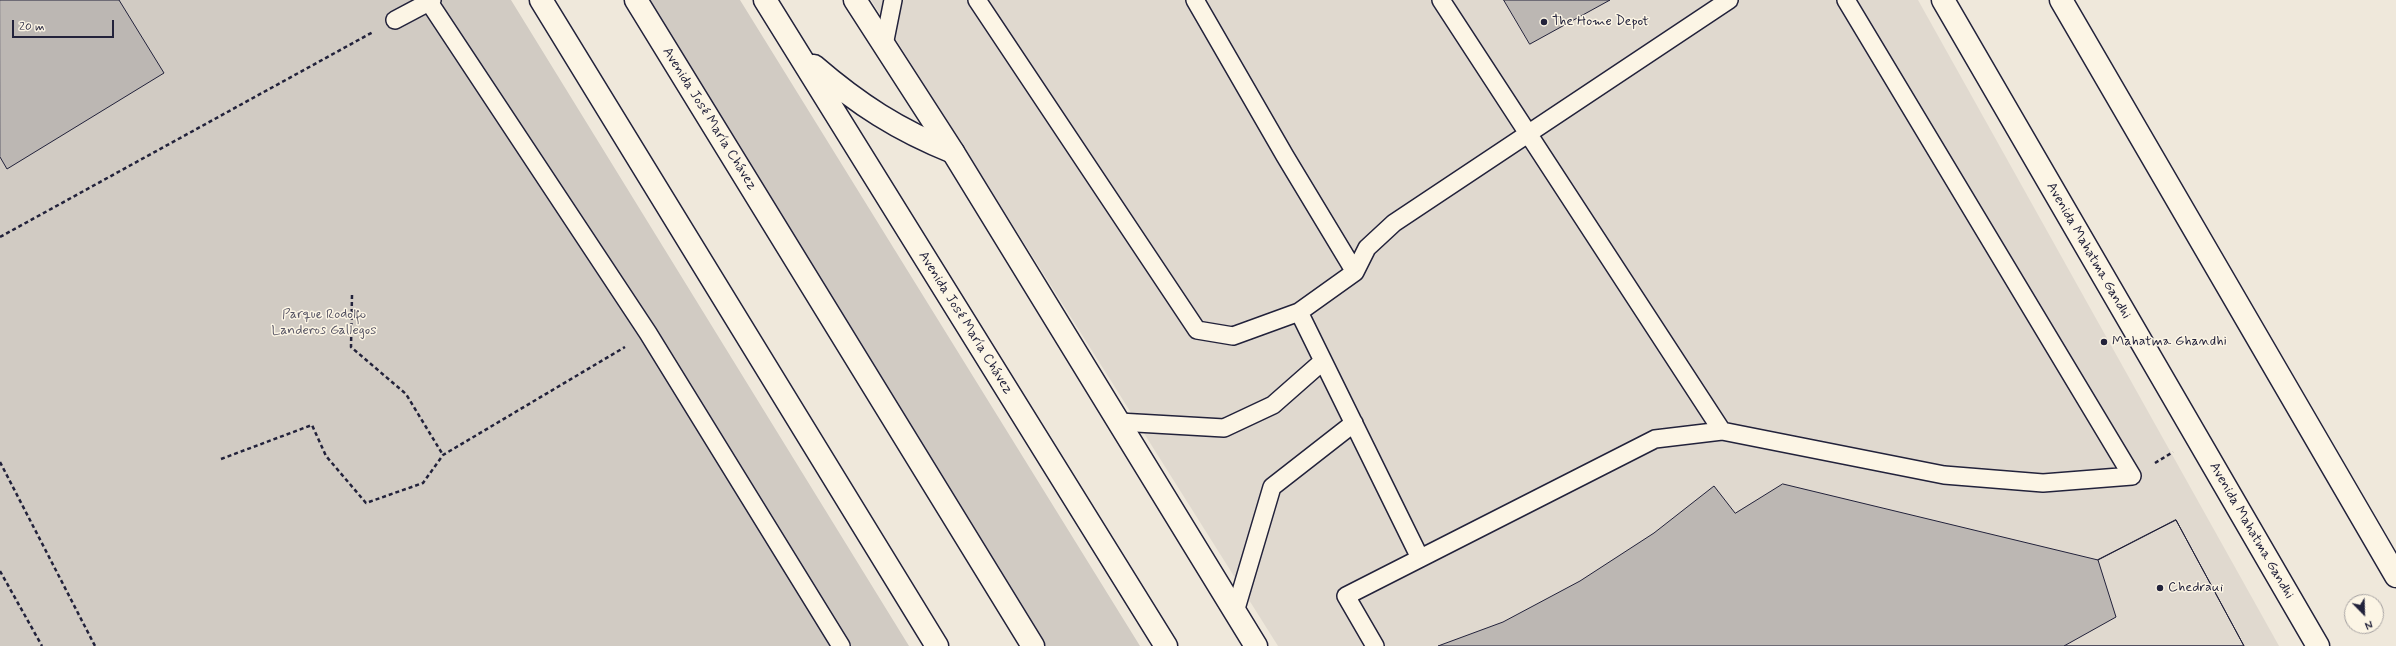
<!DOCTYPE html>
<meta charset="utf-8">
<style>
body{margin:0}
#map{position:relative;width:2396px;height:646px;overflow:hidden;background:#efe8db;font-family:Mynerve,sans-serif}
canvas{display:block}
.north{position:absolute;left:2344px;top:594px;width:40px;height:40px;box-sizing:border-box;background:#fcf5e5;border:1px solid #a5a1a1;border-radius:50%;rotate:157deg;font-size:11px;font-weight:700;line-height:16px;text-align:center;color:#22223b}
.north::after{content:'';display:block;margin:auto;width:14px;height:18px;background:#22223b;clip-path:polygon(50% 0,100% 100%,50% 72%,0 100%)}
.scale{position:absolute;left:12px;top:20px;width:102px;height:18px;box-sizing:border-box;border:2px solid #22223b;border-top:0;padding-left:5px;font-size:12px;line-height:14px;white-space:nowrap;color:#22223b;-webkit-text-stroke:3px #fcf5e5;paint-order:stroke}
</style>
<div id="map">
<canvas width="2396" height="646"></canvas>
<div class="north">N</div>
<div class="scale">20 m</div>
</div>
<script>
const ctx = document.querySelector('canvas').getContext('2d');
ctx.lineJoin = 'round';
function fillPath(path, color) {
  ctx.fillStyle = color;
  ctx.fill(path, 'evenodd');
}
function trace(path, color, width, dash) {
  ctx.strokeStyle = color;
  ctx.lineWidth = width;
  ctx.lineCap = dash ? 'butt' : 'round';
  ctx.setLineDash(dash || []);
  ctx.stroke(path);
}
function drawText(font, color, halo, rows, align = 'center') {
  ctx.font = font + ' Mynerve,sans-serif';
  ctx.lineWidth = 3;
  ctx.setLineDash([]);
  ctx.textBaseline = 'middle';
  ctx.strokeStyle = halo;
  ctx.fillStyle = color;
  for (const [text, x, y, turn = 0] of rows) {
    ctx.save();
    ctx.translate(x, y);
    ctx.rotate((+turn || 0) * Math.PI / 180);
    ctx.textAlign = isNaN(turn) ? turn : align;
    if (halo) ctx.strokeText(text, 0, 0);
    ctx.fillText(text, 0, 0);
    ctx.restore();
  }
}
fillPath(new Path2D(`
 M871,0H1918L2279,646H1278Z`), '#e0d9cf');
fillPath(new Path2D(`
 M0,0H511L909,646H0Z
 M639,0H740L1140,646H1041Z`), '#d1cbc3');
const building = new Path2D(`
 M0,0H119L164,73L7,169L0,157Z
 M1504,0H1610L1530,44Z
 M1783,484L2098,560L2176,520L2244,646H1438L1503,622L1580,581L1654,533L1714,486L1735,513Z
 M2176,520L2244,646H2064L2116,617L2098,560Z`);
fillPath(building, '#bcb7b3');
trace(building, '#22223b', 1);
const lane = new Path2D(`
 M432,0L429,2L648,333L841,646
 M977,0L1197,330L1233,336L1299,312
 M1195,0L1285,156L1355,272
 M1441,0L1722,431
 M395,20L429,2
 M884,45L893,0
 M1119,422L1224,428L1273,405L1323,361
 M1420,558L1299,312L1355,272L1367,248L1394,223L1729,0
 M1235,612L1272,487L1354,423
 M1375,646L1346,596L1655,439L1722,431L1944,475L2043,483L2132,476L1846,0`);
const street = new Path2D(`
 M855,0L953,152L1256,646`);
const secondary = new Path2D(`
 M541,0L937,646
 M1943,0L2318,646
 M2061,0L2396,576`);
const primary = new Path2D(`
 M636,0L1033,646
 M765,0L1166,646
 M814,66C858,104 898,130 953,152`);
trace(lane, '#22223b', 20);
trace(street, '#22223b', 25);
trace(secondary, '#22223b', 25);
trace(primary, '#22223b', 25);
trace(new Path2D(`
 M0,237L373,32
 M352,295L351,347L406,394L443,455
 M221,459L312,425L326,456L366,503L423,483L443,455L625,347
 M0,462L95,646
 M2155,463L2173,452
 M0,571L42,646`), '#22223b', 2.5, [4, 3]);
trace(lane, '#fcf5e5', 17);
trace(street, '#fcf5e5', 22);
trace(secondary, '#fcf5e5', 22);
trace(primary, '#fcf5e5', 22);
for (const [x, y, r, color] of [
 [1544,22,4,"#22223b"],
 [2104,342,4,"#22223b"],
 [2160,588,4,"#22223b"]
]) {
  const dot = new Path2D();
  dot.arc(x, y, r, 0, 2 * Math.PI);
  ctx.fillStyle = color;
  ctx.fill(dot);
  trace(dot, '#fcf5e5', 1.5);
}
drawText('14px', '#22223b', '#fcf5e5', [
 ["The Home Depot",1552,22],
 ["Mahatma Ghandhi",2112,342],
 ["Chedraui",2168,588]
], 'left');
drawText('14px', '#22223b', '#fcf5e5', [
 ["Avenida José María Chávez",709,119,58],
 ["Avenida Mahatma Gandhi",2088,251,60],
 ["Avenida José María Chávez",965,323,58],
 ["Avenida Mahatma Gandhi",2251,531,60]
]);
drawText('14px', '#575564', '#fcf5e5', [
 ["Parque Rodolfo",324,315],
 ["Landeros Gallegos",324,331]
]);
</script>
